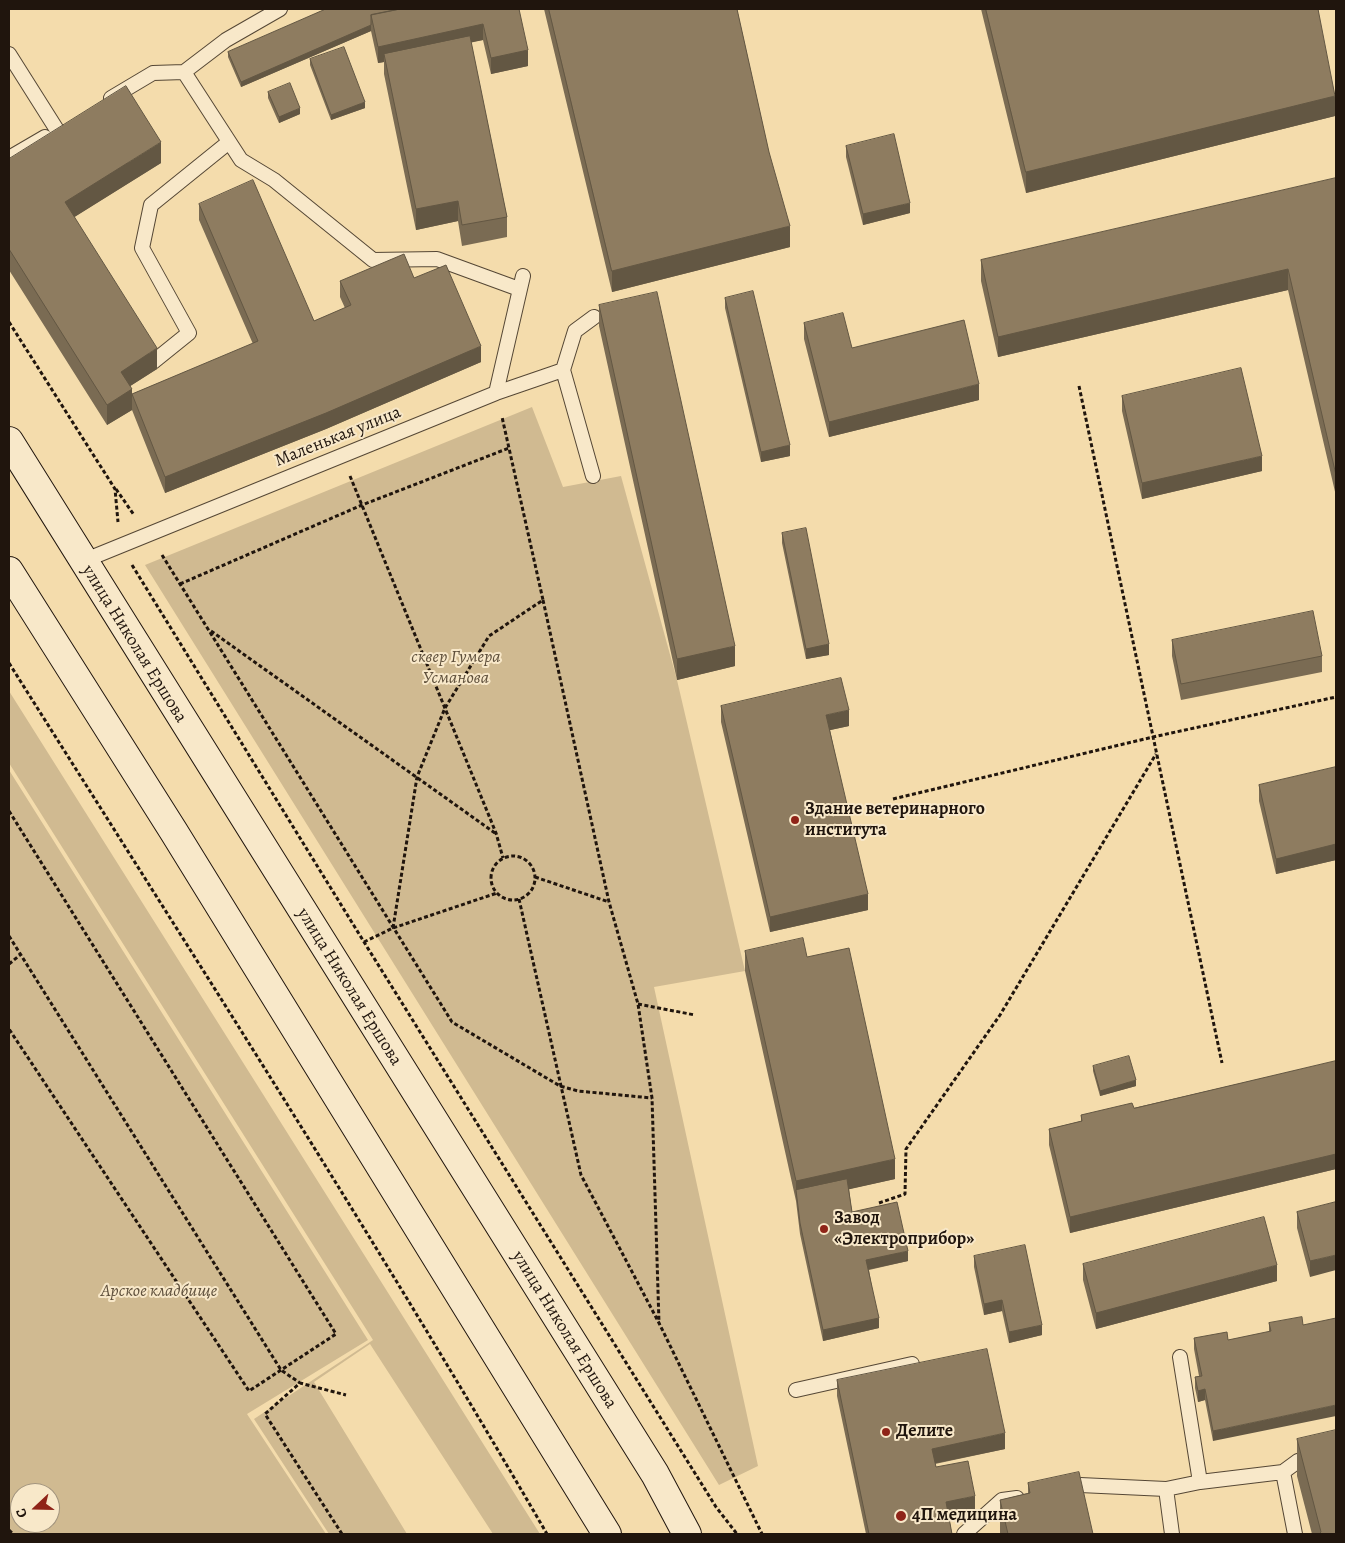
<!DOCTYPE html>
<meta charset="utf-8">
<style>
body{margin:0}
#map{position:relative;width:1345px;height:1543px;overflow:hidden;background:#f4dcac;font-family:Alegreya,serif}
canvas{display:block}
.frame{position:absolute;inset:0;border:10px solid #20150d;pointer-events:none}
.north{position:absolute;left:10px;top:1483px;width:50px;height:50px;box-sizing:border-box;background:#f8e8c9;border:1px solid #a2947e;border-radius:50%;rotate:249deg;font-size:14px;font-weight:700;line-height:20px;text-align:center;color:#20150d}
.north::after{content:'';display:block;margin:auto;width:18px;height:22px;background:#8f2418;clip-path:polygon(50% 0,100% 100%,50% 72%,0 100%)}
</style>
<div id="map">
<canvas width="1345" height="1543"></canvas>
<div class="frame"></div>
<div class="north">С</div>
</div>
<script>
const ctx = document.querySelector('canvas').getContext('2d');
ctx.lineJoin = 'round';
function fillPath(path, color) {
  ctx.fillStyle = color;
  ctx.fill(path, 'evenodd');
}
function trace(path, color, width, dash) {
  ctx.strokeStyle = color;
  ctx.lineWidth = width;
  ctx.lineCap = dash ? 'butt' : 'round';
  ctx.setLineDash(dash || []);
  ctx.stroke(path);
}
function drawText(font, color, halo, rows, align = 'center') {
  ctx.font = font + ' Alegreya,serif';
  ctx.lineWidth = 4;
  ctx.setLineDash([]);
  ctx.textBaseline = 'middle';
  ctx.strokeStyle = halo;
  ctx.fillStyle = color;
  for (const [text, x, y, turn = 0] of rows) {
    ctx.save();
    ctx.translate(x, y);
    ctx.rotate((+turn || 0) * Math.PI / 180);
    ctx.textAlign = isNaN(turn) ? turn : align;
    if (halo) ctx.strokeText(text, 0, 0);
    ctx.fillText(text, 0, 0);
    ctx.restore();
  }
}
fillPath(new Path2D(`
 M532,407L563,487L621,476L677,680L745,971L654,987L758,1466L719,1485L145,565Z
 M9,691L540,1534H493L370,1344L314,1382L407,1534H329L254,1419L373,1340L9,763Z
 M9,770L368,1340L247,1414L326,1534H9ZM20,1493H50V1523H20Z`), '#d0ba91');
const lane = new Path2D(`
 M9,54L57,130
 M184,72L226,40L280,9
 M111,98L153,73L184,72L241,160L274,180L373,260L437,259L519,289
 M9,158L45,137
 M153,362L189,333L142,248L151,205L229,142
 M563,370L575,331L594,317
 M496,393L523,276
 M83,561L496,393L563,370L593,476
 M1180,1357L1200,1482
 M796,1390L912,1364
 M1283,1472L1298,1461L1336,1450
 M1065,1488L1080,1485L1166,1489
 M964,1534L1002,1500L1017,1498
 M1172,1534L1166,1489L1200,1482L1283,1472L1295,1534`);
const secondary = new Path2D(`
 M9,441L655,1474L687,1534
 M9,571L174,832L607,1534`);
trace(lane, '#554735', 16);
trace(secondary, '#20150d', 30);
trace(new Path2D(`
 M9,322L115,489L118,522
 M1079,386L1222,1063
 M350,476L496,833L503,858
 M116,489L134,515
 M162,555L452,1022L560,1086L578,1091L652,1098
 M132,565L364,942L716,1507L737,1534
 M180,584L362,505L509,448
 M543,600L609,902L638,1004L652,1098L659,1323
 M211,631L495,833
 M9,663C191,952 376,1239 547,1534
 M893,799L1153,737L1336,697
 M9,811L336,1334L249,1391L9,1029
 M491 878a22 22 0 1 1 44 0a22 22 0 1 1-44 0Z
 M535,877L609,902
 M519,899L581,1175L659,1323L762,1534
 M393,928L417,777L445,708L489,636L543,600L502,417
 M9,936L281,1370L300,1383
 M364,942L393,928L497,893
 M9,964L20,955
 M638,1004L695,1015
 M879,1203L905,1194L906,1149L1000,1015L1156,754
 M9,1530L13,1534
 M342,1534L265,1414L300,1383L346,1395`), '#20150d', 3, [4, 2.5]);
trace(lane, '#f8e8c9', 14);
trace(secondary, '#f8e8c9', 28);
fillPath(new Path2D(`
 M326,9H519L528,66L491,74L483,40L471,42L507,217V237L462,246L458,221L416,230L384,74V62L378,63L371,31L241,87L228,57V52Z
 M544,9H737L790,247L612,292Z
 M981,9H1318L1335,116L1026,193Z
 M310,59L365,108L331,120L310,65Z
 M268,92L300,114L279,123L268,98Z
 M846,146L910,213L863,225L846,157Z
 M9,159L161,163L74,217L157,369L130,386L132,394L253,344L199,220V204L314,321L345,308L340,297V281L414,278L481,362L326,429L165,493L132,410L107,425L9,270Z
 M1336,178V496L1288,290L998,357L981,281V260Z
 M725,298L790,456L761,462L725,308Z
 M599,305L735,666L677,680L599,326Z
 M804,323L852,348L979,400L829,437L804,339Z
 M1122,396L1262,471L1142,499L1122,411Z
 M782,533L829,655L806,659L782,543Z
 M1172,640L1322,656V672L1181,700L1172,656Z
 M721,706L849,726L830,730L868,910L770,932L721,722Z
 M1336,767V860L1276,874L1259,801V785Z
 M745,951L807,957L895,1179L849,1189L852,1212L908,1261L869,1270L879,1328L823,1341L800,1234L796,1201L745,971Z
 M1336,1061V1169L1070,1233L1049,1145V1129L1081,1121V1115L1134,1108Z
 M1093,1066L1136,1086L1100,1096L1093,1071Z
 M1336,1202L1310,1277L1297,1228V1212Z
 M974,1256L1042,1335L1009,1343L1002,1311L984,1315L974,1267Z
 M1083,1264L1277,1281L1096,1329L1083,1280Z
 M1302,1317L1213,1441L1205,1400L1198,1402L1195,1388V1377L1199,1376L1194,1349V1338L1228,1340L1269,1332V1323Z
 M837,1380L1005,1449L935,1464L936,1467L975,1512L949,1517L952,1534H866L837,1396Z
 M1297,1439L1336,1534H1312L1297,1476Z
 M1028,1483L1093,1534H1000V1500L1028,1493Z`), '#7a6b53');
fillPath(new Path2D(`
 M483,24V40L386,61L384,54V62L378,63V47Z
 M371,25V31L241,87V82Z
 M528,50V66L491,74V58Z
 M1335,96V116L1026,193V172Z
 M365,102V108L331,120V115Z
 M300,108V114L279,123V117Z
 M161,142V163L65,223V202Z
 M458,201V221L416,230V209Z
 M910,203V213L863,225V214Z
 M790,226V247L612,292V271Z
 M1288,269V290L998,357V337Z
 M481,346V362L326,429L165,493V477Z
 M157,348V369L121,392V372Z
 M979,384V400L829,437V422Z
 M132,389V410L107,425V405Z
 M790,445V456L761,462V452Z
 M1262,456V471L1142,499V483Z
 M829,644V655L806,659V649Z
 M735,646V666L677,680V659Z
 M849,710V726L826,731V715Z
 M1336,844V860L1276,874V859Z
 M868,894V910L770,932V917Z
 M1136,1080V1086L1100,1096V1091Z
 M1336,1154V1169L1070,1233V1217Z
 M895,1159V1179L797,1201L796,1190V1201V1181Z
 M908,1251V1261L866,1270V1260Z
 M1336,1255V1270L1310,1277V1261Z
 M1277,1265V1281L1096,1329V1313Z
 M1002,1300V1311L984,1315V1304Z
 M879,1318V1328L823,1341V1330Z
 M1042,1325V1335L1009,1343V1332Z
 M1205,1389V1400L1198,1402V1391Z
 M1336,1405V1416L1213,1441V1431Z
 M1005,1433V1449L932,1464V1449Z
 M975,1496V1512L946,1518V1502Z`), '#635743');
const building = new Path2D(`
 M326,9H400L371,15V25L241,82L228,52Z
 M400,9H519L528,50L491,58L483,24L378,47L371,15Z
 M549,9H737L769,152L790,226L612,271Z
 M986,9H1318L1335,96L1026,172Z
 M470,36L507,217L462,225L458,201L416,209L384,54Z
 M344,47L365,102L331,115L310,59Z
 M290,83L300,108L279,117L268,92Z
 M126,86L161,142L65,202L157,348L121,372L132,389L107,405L9,249V159Z
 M894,134L910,203L863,214L846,146Z
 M1336,178V475L1288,269L998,337L981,260Z
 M253,180L314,321L351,305L340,281L404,254L414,278L446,265L481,346L326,413L165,477L132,394L258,341L199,204Z
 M753,291L790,445L761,452L725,298Z
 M657,292L735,646L677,659L599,305Z
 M843,313L852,348L964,320L979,384L829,422L804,323Z
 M1241,368L1262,456L1142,483L1122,396Z
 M806,528L829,644L806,649L782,533Z
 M1313,611L1322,656L1181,684L1172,640Z
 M841,678L849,710L826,715L868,894L770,917L721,706Z
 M1336,767V844L1276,859L1259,785Z
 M803,938L807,957L849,948L895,1159L796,1181L745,951Z
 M1129,1056L1136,1080L1100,1091L1093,1066Z
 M1336,1061V1154L1070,1217L1049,1129L1082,1121L1081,1115L1132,1103L1134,1108Z
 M847,1179L852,1212L897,1202L908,1251L866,1260L879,1318L823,1330L800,1223L796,1190Z
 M1336,1202V1255L1310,1261L1297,1212Z
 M1264,1217L1277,1265L1096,1313L1083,1264Z
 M1025,1245L1042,1325L1009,1332L1002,1300L984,1304L974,1256Z
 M1302,1317L1303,1325L1336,1318V1405L1213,1431L1205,1389L1198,1391L1195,1377L1202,1376L1194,1338L1227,1332L1228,1340L1271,1331L1269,1323Z
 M987,1349L1005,1433L932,1449L936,1467L968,1461L975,1496L946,1502L952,1534H869L837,1380Z
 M1336,1430V1534H1319L1321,1532L1297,1439Z
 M1079,1472L1093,1534H1008L1000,1500L1030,1493L1028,1483Z`);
fillPath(building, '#8e7c60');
trace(building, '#635743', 1);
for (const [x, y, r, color] of [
 [795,820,5,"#8f2418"],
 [824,1229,5,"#8f2418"],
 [886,1432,5,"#8f2418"],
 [901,1516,6,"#8f2418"]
]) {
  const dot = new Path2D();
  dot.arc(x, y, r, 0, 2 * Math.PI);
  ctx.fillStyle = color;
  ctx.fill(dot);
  trace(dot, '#f8e8c9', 2);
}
drawText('18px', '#20150d', '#f8e8c9', [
 ["Маленькая улица",338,437,-22],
 ["улица Николая Ершова",134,644,58],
 ["улица Николая Ершова",349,987,58],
 ["улица Николая Ершова",564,1330,58]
]);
drawText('italic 18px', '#5e4f3b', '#f8e8c9', [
 ["сквер Гумера",456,658],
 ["Усманова",456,679],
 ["Арское кладбище",159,1292]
]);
drawText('bold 18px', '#20150d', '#f8e8c9', [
 ["Здание ветеринарного",805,810],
 ["института",805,831],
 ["Завод",834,1219],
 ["«Электроприбор»",834,1240],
 ["Делите",896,1432],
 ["4П медицина",912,1516]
], 'left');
</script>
